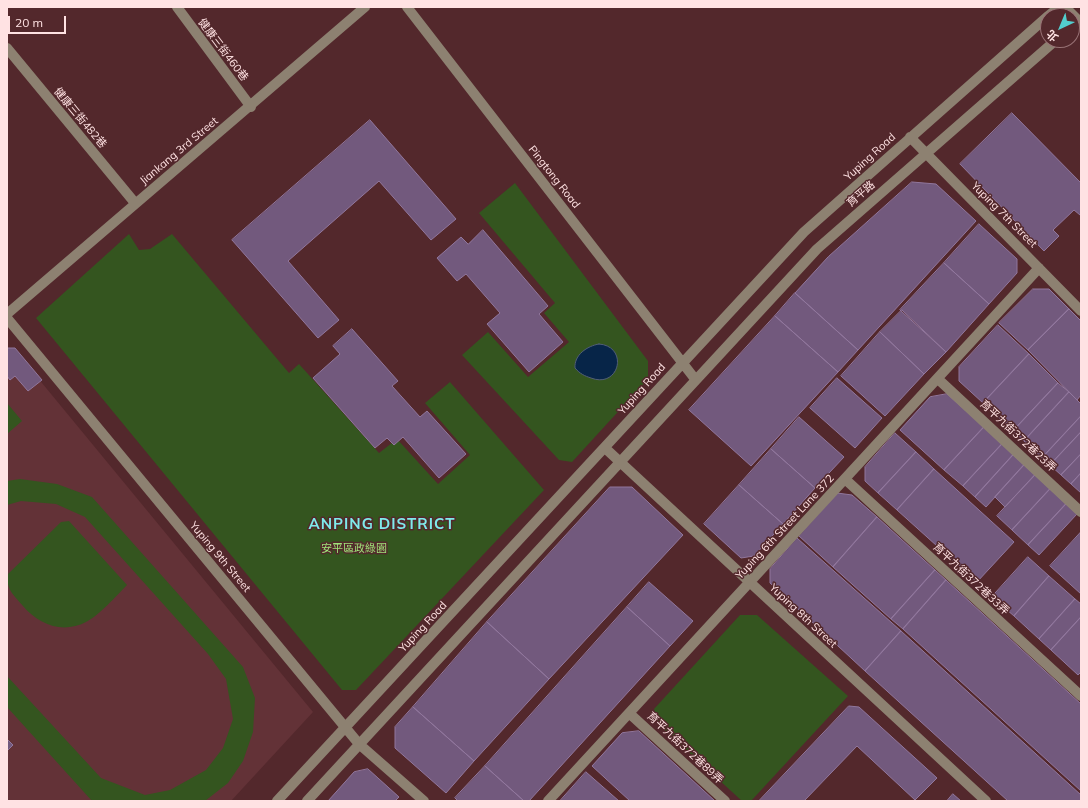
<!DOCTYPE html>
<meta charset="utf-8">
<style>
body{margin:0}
#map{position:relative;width:1088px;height:808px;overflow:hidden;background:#53282c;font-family:Mulish,"Noto Sans TC",sans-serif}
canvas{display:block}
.frame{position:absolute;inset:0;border:8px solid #ffe2e3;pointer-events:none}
.north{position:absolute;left:1040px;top:8px;width:40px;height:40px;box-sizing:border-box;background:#53282c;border:1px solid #987275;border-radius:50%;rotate:224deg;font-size:11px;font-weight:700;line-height:16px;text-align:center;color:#ffe2e3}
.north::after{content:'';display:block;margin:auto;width:14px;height:18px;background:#52cdcd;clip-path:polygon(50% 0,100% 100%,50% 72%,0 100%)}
.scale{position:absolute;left:8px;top:16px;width:58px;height:18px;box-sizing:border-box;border:2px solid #ffe2e3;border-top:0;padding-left:5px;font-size:12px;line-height:14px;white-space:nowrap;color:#ffe2e3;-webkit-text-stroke:3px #53282c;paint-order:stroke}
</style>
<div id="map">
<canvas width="1088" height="808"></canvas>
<div class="frame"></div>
<div class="north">北</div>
<div class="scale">20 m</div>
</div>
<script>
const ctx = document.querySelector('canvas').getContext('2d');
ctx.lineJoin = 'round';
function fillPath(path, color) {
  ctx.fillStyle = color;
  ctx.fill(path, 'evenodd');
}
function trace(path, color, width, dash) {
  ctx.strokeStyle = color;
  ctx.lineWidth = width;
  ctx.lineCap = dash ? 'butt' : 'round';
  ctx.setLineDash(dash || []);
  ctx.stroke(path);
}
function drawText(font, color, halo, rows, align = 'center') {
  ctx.font = font + ' Mulish,"Noto Sans TC",sans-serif';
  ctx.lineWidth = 3;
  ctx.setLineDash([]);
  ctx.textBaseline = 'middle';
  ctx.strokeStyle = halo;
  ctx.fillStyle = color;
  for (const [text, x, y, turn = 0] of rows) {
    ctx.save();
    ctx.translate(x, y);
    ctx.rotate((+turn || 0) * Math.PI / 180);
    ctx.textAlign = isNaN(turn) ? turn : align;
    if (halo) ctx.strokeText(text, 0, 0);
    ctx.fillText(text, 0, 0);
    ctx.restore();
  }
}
fillPath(new Path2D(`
 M7,348L14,349L313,712L231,801H7Z`), '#633237');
fillPath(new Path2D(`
 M515,183L648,361V379L572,462L559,460L462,355L488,332L528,377L569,342L544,313L555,303L479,213Z
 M129,234L139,250L150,249L172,234L289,373L299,364L379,453L397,439L438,484L470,455L425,403L450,382L544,490L356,690H342L36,318Z
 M7,403L22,421L7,434Z
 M20,479L57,484L92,497L243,667L255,698L253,732L243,761L228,783L205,801H92L7,707V676L101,778L145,795L170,790L206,770L223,748L233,719L226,679L208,654L85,517L56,504L21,501L7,505V481Z
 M69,521L127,585C116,596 100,615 86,622C63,634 39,625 23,606C14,595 7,591 7,575L61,522Z
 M740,615H757L848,696L751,801H742L659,725L654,709Z`), '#34551f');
const water = new Path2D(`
 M599,344C629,346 620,389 591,378C585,376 580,374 575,368C574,355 587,346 599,344Z`);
fillPath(water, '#072548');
trace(water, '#515e76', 1);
const building = new Path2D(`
 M1012,113L1081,183V214L1080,215L1074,210L1053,230L1059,236L1044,251L960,164Z
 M370,120L456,219L431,240L379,181L288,261L339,320L318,338L232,240Z
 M912,182L936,184L976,221L858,350L795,293L828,257Z
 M979,224L1017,259V273L989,304L944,263Z
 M483,230L548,306L539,314L563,342L529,372L487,324L500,313L466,274L457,281L437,258L461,237L468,244Z
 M944,263L989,304L946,352L900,310Z
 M1033,289H1049L1069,309L1028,350L999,323Z
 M795,293L858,350L838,372L775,316Z
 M1069,309L1081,321V395L1077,400L1028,350Z
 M902,310L946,352L924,374L880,332Z
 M775,316L838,372L751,466L689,410Z
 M998,325L1029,354L983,403L959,381V367Z
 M352,329L398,381L392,386L420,417L427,411L466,454L439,478L403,437L394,445L387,438L375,448L313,378L340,354L333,346Z
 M880,332L924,374L885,416L841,376Z
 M7,348H15L42,380L28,391L15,376L10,380L7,376Z
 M1029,354L1058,383L1013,431L983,403Z
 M837,378L882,418L855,448L810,408Z
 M1058,383L1069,392L1024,441L1013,431Z
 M1069,392L1081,404V416L1042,458L1024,441Z
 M947,394L984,427L944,470L900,430L930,397Z
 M1081,416V432L1050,465L1042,458Z
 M799,417L844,457L815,488L771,449Z
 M984,427L1002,444L963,486L944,470Z
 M1081,432V454L1061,475L1050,465Z
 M895,433L916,452L878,493L865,481V467Z
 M1002,444L1013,455L975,497L963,486Z
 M771,449L815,488L783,524L739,485Z
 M916,452L934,469L897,510L878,493Z
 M1081,454V473L1071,484L1061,475Z
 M1013,455L1024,465L986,507L975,497Z
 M1024,465L1035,475L1005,507L995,497Z
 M934,469L1014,542L977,582L897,510Z
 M1081,473V493L1071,484Z
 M1035,475L1050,489L1012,530L997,516Z
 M739,485L783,524L754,556L741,558L704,524Z
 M610,487H632L683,535L549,679L487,622Z
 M1050,489L1066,504L1028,545L1012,530Z
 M837,493L852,495L877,517L833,567L799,536Z
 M1066,504L1077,514L1039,555L1028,545Z
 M877,517L935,570L891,619L833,567Z
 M1081,532V594L1050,566Z
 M797,538L901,631L865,671L770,583V569Z
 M1028,557L1049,576L1014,616L992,597Z
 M935,570L946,580L903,629L891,619Z
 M1049,576L1075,599L1039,639L1014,616Z
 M946,580L1081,704V791L903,629Z
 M649,582L693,621L670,646L627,607Z
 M1075,599L1081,604V617L1051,650L1039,639Z
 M627,607L670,646L529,801H524L485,766Z
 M1081,617V672L1078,675L1051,650Z
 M487,622L549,679L474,761L413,707Z
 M901,631L1081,795V801H1008L865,671Z
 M849,706L859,707L937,778L915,800L857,746L804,801H759Z
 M413,707L474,761L446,793L395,748V727Z
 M639,731L715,801H630L592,766L622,733Z
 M7,739L13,745L7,751Z
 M485,766L524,801H458L455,798Z
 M368,769L399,797L395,801H328L354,772Z
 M586,772L619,801H560Z
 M953,794L961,801H947Z`);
fillPath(building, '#72597d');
trace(building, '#91779d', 1);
trace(new Path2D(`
 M177,7L251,107
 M407,7L695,379
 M1065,7L1081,23
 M1048,16L1059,7
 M7,48L135,203
 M910,137L1081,311
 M7,314L365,7
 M7,318L359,744L424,801
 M938,379L1081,512
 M605,448L986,801
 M845,479L1081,696
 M629,713L725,801
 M277,801L804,232L1048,16
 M307,801L817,249L1056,40
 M548,801L1039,268`), '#8d8171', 10);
drawText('11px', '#ffe2e3', '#53282c', [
 ["健康三街460巷",223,50,53],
 ["健康三街482巷",80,118,50],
 ["Jiankang 3rd Street",179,151,-40],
 ["Yuping Road",870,157,-42],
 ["Pingtong Road",554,177,52],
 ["育平路",861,194,-41],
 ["Yuping 7th Street",1004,215,45],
 ["Yuping Road",642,389,-48],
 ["育平九街372巷23弄",1018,436,43],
 ["Yuping 6th Street Lane 372",785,527,-47],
 ["Yuping 9th Street",220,557,50],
 ["育平九街372巷33弄",971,579,43],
 ["Yuping 8th Street",803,616,43],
 ["Yuping Road",423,627,-47],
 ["育平九街372巷89弄",685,748,43]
]);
drawText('11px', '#9fe479', '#53282c', [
 ["安平區政綠園",354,549]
]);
ctx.letterSpacing = '1px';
drawText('bold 15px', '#7febeb', '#53282c', [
 ["ANPING DISTRICT",382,524]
]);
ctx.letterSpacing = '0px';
</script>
